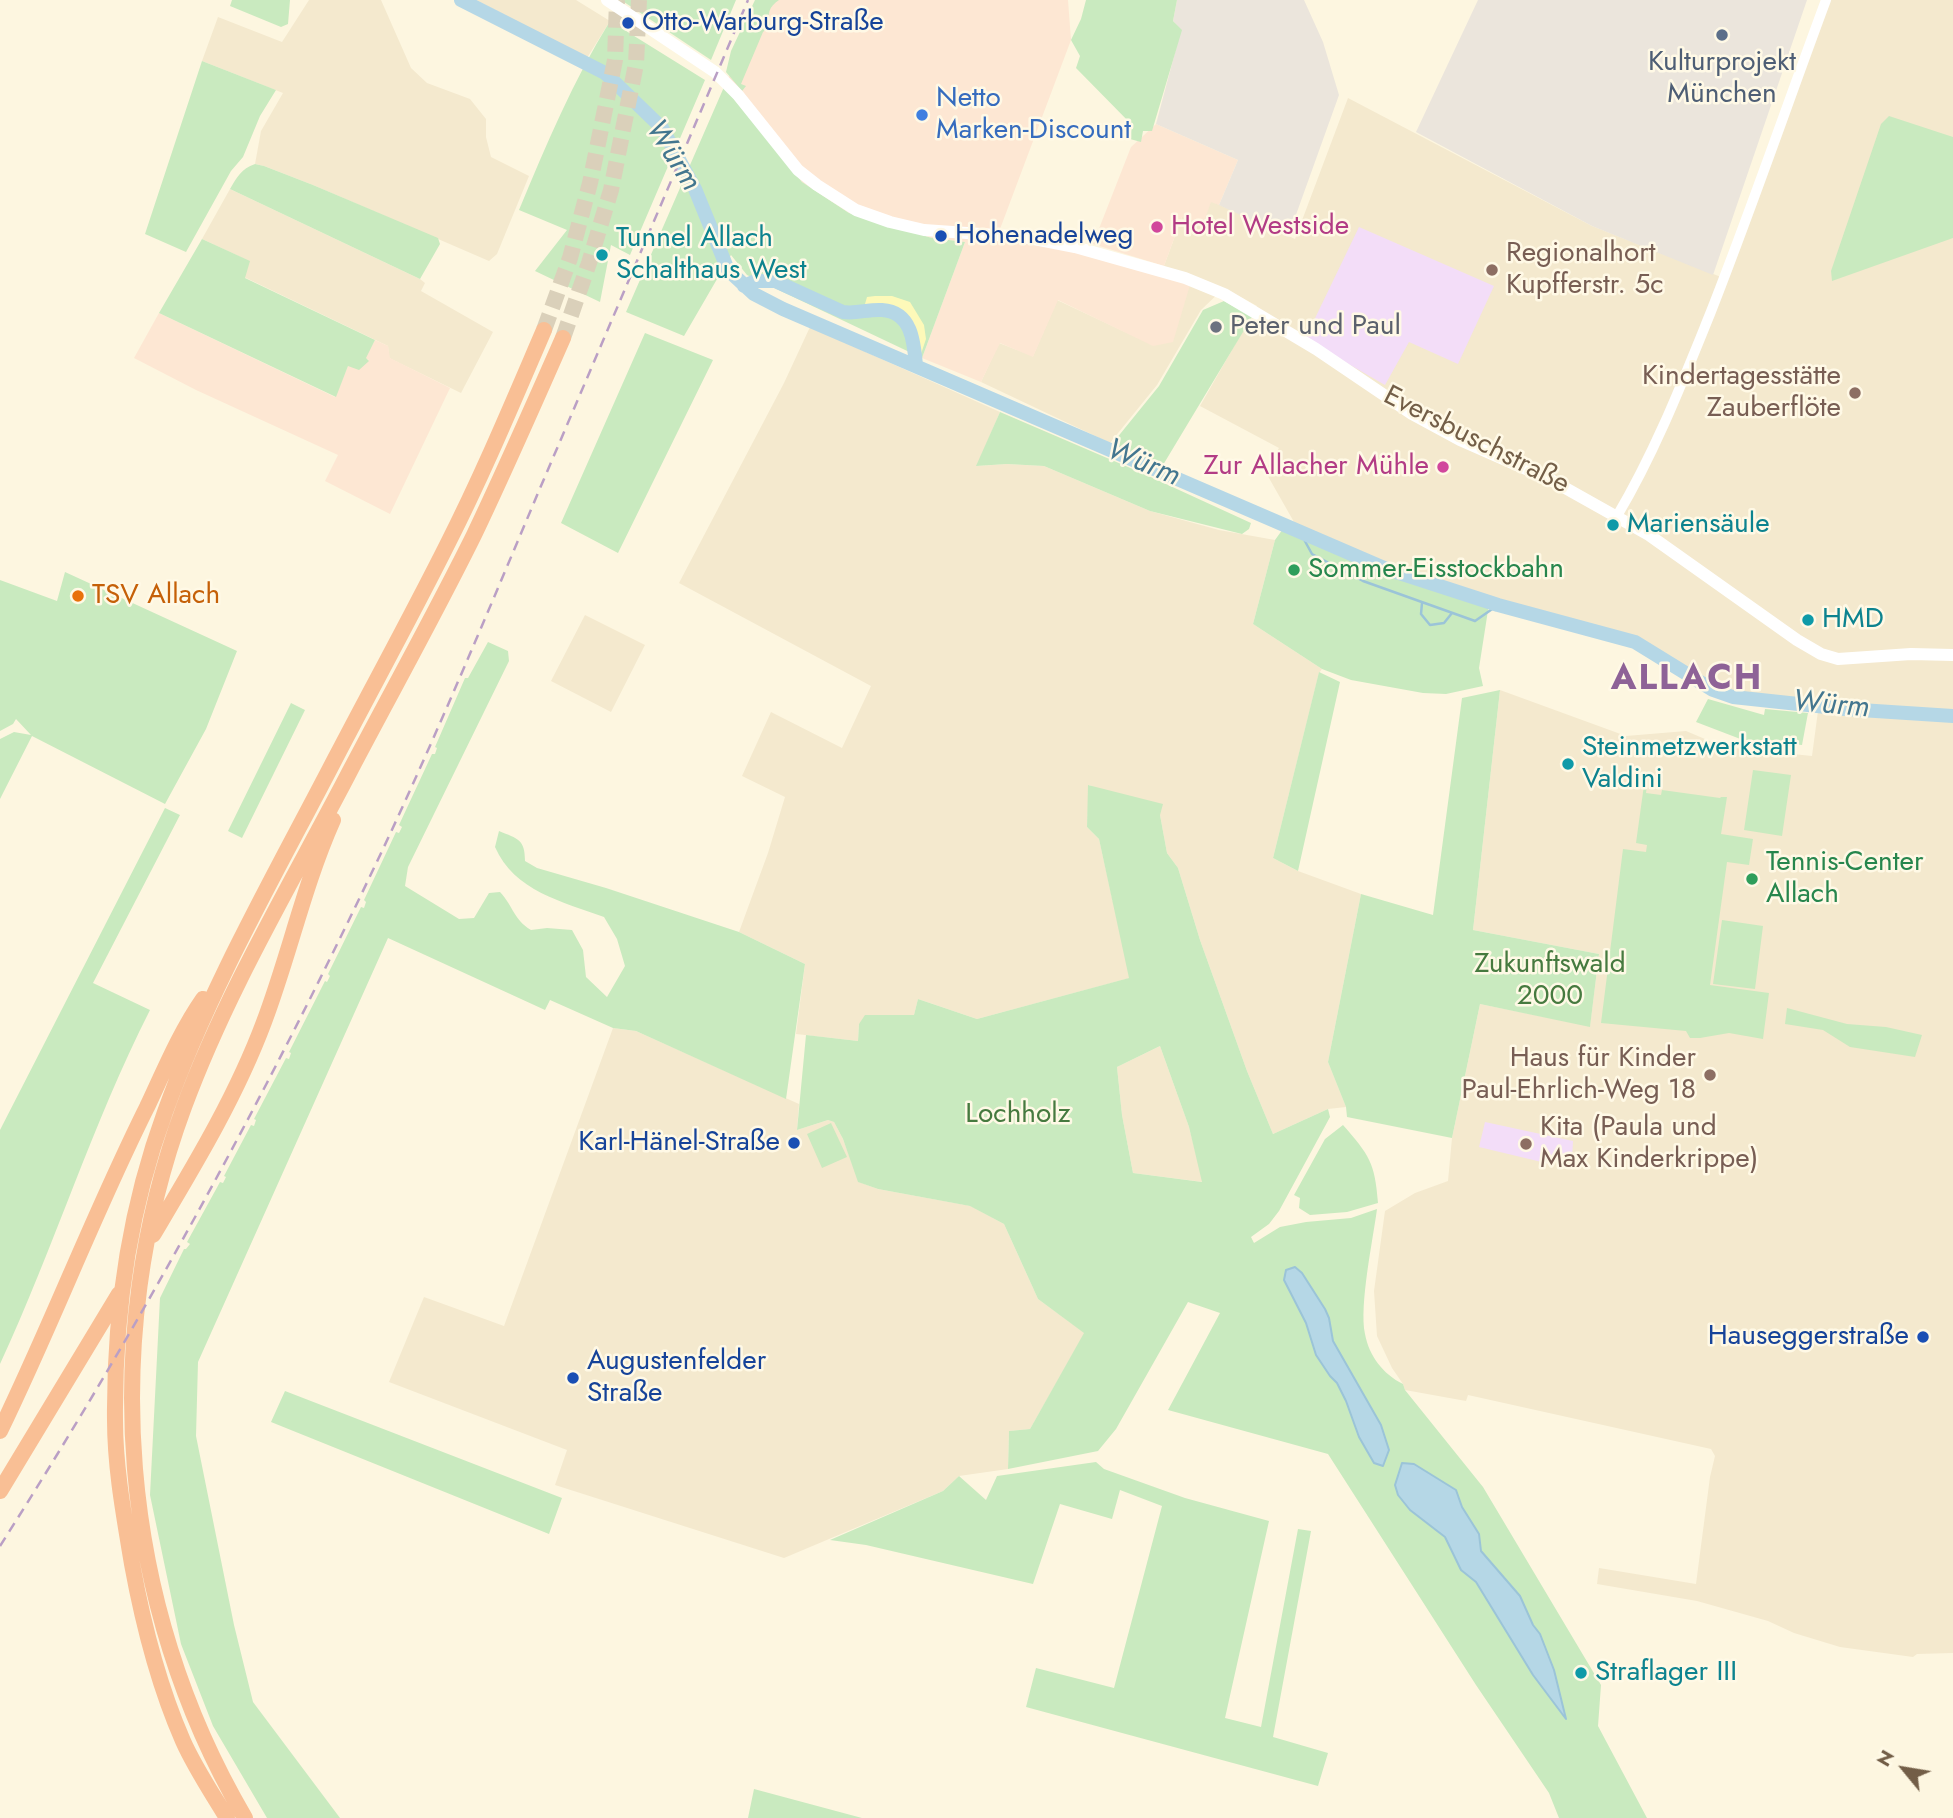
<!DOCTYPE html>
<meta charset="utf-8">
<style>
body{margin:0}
#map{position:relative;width:1953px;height:1818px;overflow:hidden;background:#fdf6e0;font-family:Jost,sans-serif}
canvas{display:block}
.north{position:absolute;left:1869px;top:1734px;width:70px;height:70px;-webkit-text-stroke:5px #fff9e6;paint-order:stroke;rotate:300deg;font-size:19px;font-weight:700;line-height:28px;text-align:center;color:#735e47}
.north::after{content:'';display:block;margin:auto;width:24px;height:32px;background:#735e47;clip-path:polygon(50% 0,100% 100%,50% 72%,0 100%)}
</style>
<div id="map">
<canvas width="1953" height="1818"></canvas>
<div class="north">N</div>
</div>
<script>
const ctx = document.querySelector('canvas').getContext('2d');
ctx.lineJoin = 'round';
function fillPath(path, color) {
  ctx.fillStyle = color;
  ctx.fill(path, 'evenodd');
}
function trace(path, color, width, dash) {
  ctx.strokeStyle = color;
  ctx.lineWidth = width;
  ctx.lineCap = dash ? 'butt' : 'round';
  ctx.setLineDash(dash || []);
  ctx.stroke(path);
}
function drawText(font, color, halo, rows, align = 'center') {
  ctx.font = font + ' Jost,sans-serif';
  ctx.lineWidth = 5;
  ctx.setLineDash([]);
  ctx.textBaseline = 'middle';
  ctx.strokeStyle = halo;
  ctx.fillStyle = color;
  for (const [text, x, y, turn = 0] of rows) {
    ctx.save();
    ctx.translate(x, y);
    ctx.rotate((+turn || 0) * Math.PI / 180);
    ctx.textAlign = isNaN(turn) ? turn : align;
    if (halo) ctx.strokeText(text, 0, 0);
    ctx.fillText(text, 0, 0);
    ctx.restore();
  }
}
fillPath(new Path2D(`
 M309,0H381L411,68L427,83L470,99L486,119V137L491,157L529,176L497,254L489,261L313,185L264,166L255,164L261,131L283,93L202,61L218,17L282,42Z
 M476,0H576L610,21L587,58Z
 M1829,0H1953V712L1731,693L1640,639L1501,602L1375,563L1294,522L1265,471L1279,448L1200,406L1257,306L1224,288L1201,310L1157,385L1110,443L981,382L999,343L1033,356L1057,300L1153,345L1161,274L1182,217L1211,201L1295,239L1348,98L1592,226L1726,279Z
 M230,189L420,279L425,283L421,291L493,332L461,393L389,358L388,346L244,277L249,261L202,239Z
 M810,327L1000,412L977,466L1007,464L1044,466L1150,511L1219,530L1275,540L1253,624L1322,669L1319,673L1273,858L1298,871L1361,894L1328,1062L1346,1107L1328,1109L1273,1134L1247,1071L1200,940L1178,868L1167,853L1160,815L1089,785L1087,827L1099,839L1130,978L977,1019L918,999L914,1015L859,1024L858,1041L796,1034L805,964L739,932L768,853L785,797L742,776L771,712L842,748L871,686L679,583L784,383Z
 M585,615L645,645L611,712L551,681Z
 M1500,690L1626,736L1686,731L1724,747L1812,756L1818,711L1953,720V1653L1917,1654L1913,1657L1840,1647L1794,1633L1768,1621L1697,1601L1597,1584L1599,1568L1696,1584L1710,1477L1715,1456L1711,1449L1468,1395L1466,1401L1405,1390L1403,1384L1392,1368L1377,1336L1374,1291L1385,1211L1415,1193L1448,1181L1452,1138L1480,1004L1590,1026L1599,954L1473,930Z
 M613,1028L636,1031L799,1104L797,1130L828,1120L834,1122L843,1139L859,1182L878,1189L971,1206L1004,1224L1038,1299L1085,1333L1030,1429L1009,1431L1008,1469L959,1476L943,1491L784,1558L555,1485L567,1450L389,1382L424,1297L504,1326Z
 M1160,1046L1189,1127L1203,1182L1133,1173L1122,1115L1117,1067Z`), '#f4e9ce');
fillPath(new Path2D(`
 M765,0H1068L1071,40L1000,229L1007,236L1024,237L1190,285L1173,342L1153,346L1058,300L1033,357L1000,343L981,382L922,358L965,242L932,238L849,213L802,182L724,87Z
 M1156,124L1238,160L1219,205L1211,202L1203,224L1182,217L1164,266L1093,244L1131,147Z
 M159,313L335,397L348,366L369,360L365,358L375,340L388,346L390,358L450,388L390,514L325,481L338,455L196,390L134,358Z`), '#fde7d3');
fillPath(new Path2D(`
 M1177,0H1304L1323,42L1339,95L1288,237L1219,205L1238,160L1156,124L1181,30L1173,21Z
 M1478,0H1807L1713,275L1592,226L1416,132Z`), '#ebe5dc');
fillPath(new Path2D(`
 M1359,227L1494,286L1458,364L1409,342L1385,385L1305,339Z
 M1485,1122L1573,1141L1572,1159L1568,1162L1551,1158L1550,1164L1479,1147Z`), '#f3ddf8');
fillPath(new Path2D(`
 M232,0H290L288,24L281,27L230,6Z
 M621,0H736L711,60Z
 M755,0H779C769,7 767,13 770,25L763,32L741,84L746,86L742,91L726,72L731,51Z
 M1086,0H1177L1173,21L1182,30L1152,131H1143L1141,142L1130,139L1132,125L1076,68L1080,56L1071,40L1081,19Z
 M610,21L705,80L630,255L611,245L600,302L535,271L567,230L519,210C546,145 573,81 610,21Z
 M202,61L276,90L260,116L243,157L231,171L186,252L145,234Z
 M724,87L802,182L849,213L932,238L965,242L922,358L747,275L731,255L684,336L626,312Z
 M1889,116L1953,137V238L1832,281L1831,271L1881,124Z
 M255,164L264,166L313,185L438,238L440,244L420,279L230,189C237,177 241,169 255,164Z
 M202,239L250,261L245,278L375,340L366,358L369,361L359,370L348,366L336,397L159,313Z
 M1224,301L1252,317L1163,465L1112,444L1159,386L1203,310Z
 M645,333L713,360L618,553L561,523Z
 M1000,412L1142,473L1251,523L1249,529L1242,534L1150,511L1044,466L1007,464L976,466Z
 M1285,526L1363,562L1489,604L1479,668L1483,686L1446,694L1423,693L1351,680L1322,669L1253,624L1275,540Z
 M65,572L237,651L206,729L165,804L32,736L0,799V739L14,732L31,735L16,719L13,724L0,731V580L57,601Z
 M488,642L508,651L509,661L408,867L405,886L459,919L474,918L489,893L500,892C514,907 513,919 531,930L547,928L572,930L583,950L586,977L607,997L625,966L617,939L604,917C563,902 514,891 495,847L499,831C518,839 525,839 525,861L537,868L606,888L739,932L805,964L786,1099L636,1031L613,1028L550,1000L545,1010L388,938L198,1362L196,1436L234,1625L253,1702L340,1818H267L213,1726L181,1644L150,1495L160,1298L184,1249H186L190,1244L187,1242L220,1182L223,1183L226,1177L224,1176L251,1125L254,1126L256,1120L254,1119L286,1058L289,1059L291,1053L289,1052L325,981L327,982L330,976L328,974L361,907L364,908L366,902L364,900L396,832L399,833L402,827L399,825L432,754H435L437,748L435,747L465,678H468Z
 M1319,672L1340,682L1298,871L1273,858Z
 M1500,690L1473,930L1599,954L1590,1027L1480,1004L1452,1138L1347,1117L1346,1107L1328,1062L1361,894L1433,915L1462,698Z
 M1708,699L1764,715L1765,709L1808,713L1802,745L1743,740L1696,722Z
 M291,703L305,710L242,838L228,831Z
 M1753,770L1791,775L1782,836L1744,830Z
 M1088,785L1163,804L1160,815L1167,853L1178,868L1200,940L1247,1071L1273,1134L1328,1109L1330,1117L1279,1211L1269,1224L1251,1237L1254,1243L1280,1227L1306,1222L1351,1218L1377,1209C1373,1240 1359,1305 1365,1334C1369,1356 1383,1374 1403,1384L1405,1390L1483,1487L1601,1685L1598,1726L1647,1818H1559L1549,1793L1476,1685L1328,1454L1168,1410L1220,1313L1188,1302L1116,1429L1098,1451L1008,1469L1009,1431L1030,1429L1084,1333L1038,1299L1004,1224L970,1206L878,1189L858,1182L843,1139L834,1122L828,1120L797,1130L806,1035L858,1041L859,1024L865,1015H914L918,999L977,1019L1129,978L1099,839L1087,827ZM1160,1046L1189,1127L1202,1182L1133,1173L1122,1115L1117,1067Z
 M1644,785H1647L1646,793L1661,795L1662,790L1720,798L1721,797H1727L1721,834L1753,839L1749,865L1727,862L1710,985L1769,993L1763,1039L1729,1033L1700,1038H1690L1686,1031L1601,1023L1623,849L1646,852L1647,845L1636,843Z
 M165,808L180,815L93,983L150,1010C92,1124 54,1248 0,1364V1130Z
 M1722,920L1763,926L1755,989L1713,984Z
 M1787,1008L1847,1024L1886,1027L1922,1035L1915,1057L1850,1047L1823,1030L1785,1024Z
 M831,1123L847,1157L822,1168L807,1134Z
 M1343,1125C1369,1155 1375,1162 1378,1203L1347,1212L1310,1215L1299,1208L1300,1198L1294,1195L1325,1139Z
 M285,1391L562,1498L549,1534L271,1422Z
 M1096,1462L1104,1469L1185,1498L1269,1521L1225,1718L1261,1727L1298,1529L1311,1531L1273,1737L1328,1753L1318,1786L1026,1707L1036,1668L1114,1688L1162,1506L1120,1490L1112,1519L1060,1504L1033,1584L866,1545L830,1540L943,1491L959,1476L986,1500L997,1476Z
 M754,1789L862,1818H748Z`), '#c9eabf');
fillPath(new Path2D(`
 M875,296H892L910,302L924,325L926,339L921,354L914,350C910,317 899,309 867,311L865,304L867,297Z`), '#fdf9b9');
const water = new Path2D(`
 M1295,1267L1302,1273L1325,1309L1329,1318L1333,1341L1381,1425L1389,1450L1383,1466L1374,1463L1359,1437L1346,1401L1337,1383L1330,1376L1316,1355L1306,1323L1284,1280L1286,1270Z
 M1402,1463L1414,1464L1456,1490L1462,1507L1479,1534L1481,1551L1520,1596L1533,1625L1540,1634L1554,1670L1566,1719L1533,1675L1476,1582L1461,1570L1445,1537L1410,1510L1398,1495L1395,1485Z`);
fillPath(water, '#b5d7e6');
trace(water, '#9bc4d8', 2);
trace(new Path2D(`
 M1301,534L1312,554L1363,581L1475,621L1498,605
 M1422,603L1421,614L1430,625L1444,623L1452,613`), '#9bc4d8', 2.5);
trace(new Path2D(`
 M461,0L605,73L662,128L695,189L728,270L754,294L783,309L1384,568L1498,605L1635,642L1713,690L1733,697L1845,709L1953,716
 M744,286L755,281H775L843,312C857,314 868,309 882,310C912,312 914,342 916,366`), '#b5d7e6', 14);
trace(new Path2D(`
 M544,330L570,258L590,183L615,60L617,0
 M563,338L589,263L611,190L636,64L639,0`), '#dad0ba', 16, [16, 8]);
trace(new Path2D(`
 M1617,516C1655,452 1682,383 1710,314C1751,210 1787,105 1826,0`), '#fff', 10);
trace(new Path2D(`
 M607,0L715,72L738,95L798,170L817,185L856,210L890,222L924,230L1024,237L1075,247L1185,278L1224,294L1316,349L1412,414L1460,440L1551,480L1649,535L1797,640L1821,654L1838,659L1911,654L1953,655`), '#fff', 12);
trace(new Path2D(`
 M153,1235C194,1166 236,1097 264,1022C289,956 304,885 333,820
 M0,1431C52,1324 94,1213 147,1107C164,1071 180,1032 203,999
 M0,1491L119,1294
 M227,1818C212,1793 195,1768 183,1741C158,1684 143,1624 132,1564C124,1516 115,1468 115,1420C114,1316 129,1210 165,1112C209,989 276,873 336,757C373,686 412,615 448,543C483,474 513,402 544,330
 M245,1818C119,1604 98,1339 184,1107C228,988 293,881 351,769C392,691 435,614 474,535C505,470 534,404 563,338`), '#f9bf95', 16);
trace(new Path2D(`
 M0,1546C146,1317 275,1079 390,834C442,722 490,607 538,493C608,329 678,165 748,0`), '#ba9fc5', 2.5, [10, 7]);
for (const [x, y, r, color] of [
 [628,23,7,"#1a4fb4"],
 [1722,35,7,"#5c6f8a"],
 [922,115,7,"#3f7fe0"],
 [1157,227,7,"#d1479c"],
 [941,236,7,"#1a4fb4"],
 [602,255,7,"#0f9aa8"],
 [1492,270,7,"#8d6e63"],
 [1216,327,7,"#6b7280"],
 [1855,393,7,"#8d6e63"],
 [1443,467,7,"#d1479c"],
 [1613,525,7,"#0f9aa8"],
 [1294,570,7,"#2e9e5b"],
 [78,596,7,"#e8710a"],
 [1808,620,7,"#0f9aa8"],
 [1568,764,7,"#0f9aa8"],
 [1752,879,7,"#2e9e5b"],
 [1710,1075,7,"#8d6e63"],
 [794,1143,7,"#1a4fb4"],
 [1526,1144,7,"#8d6e63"],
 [1923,1337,7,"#1a4fb4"],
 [573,1378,7,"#1a4fb4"],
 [1581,1673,7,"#0f9aa8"]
]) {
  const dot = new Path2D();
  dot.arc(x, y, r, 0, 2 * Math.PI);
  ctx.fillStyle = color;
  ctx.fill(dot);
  trace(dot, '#fff9e6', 2.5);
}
drawText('28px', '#164399', '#fff9e6', [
 ["Otto-Warburg-Straße",642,23],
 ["Hohenadelweg",955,236],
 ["Karl-Hänel-Straße",780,1143,"right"],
 ["Hauseggerstraße",1909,1337,"right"],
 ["Augustenfelder",587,1362],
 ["Straße",587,1394]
], 'left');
drawText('28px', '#4e5e75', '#fff9e6', [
 ["Kulturprojekt",1722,63],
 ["München",1722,95]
]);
drawText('28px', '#366cbe', '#fff9e6', [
 ["Netto",936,99],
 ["Marken-Discount",936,131]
], 'left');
drawText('28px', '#b23c85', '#fff9e6', [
 ["Hotel Westside",1171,227],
 ["Zur Allacher Mühle",1429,467,"right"]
], 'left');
drawText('28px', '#0d838f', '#fff9e6', [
 ["Tunnel Allach",616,239],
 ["Schalthaus West",616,271],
 ["Mariensäule",1627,525],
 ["HMD",1822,620],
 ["Steinmetzwerkstatt",1582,748],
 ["Valdini",1582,780],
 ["Straflager III",1595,1673]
], 'left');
drawText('28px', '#785e54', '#fff9e6', [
 ["Regionalhort",1506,254],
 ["Kupfferstr. 5c",1506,286],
 ["Kindertagesstätte",1841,377,"right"],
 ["Zauberflöte",1841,409,"right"],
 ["Haus für Kinder",1696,1059,"right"],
 ["Paul-Ehrlich-Weg 18",1696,1091,"right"],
 ["Kita (Paula und",1540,1128],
 ["Max Kinderkrippe)",1540,1160]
], 'left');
drawText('28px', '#5b616d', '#fff9e6', [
 ["Peter und Paul",1230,327]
], 'left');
drawText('28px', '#735e47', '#fff9e6', [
 ["Eversbuschstraße",1476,441,27]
]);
drawText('28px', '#27864d', '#fff9e6', [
 ["Sommer-Eisstockbahn",1308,570],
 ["Tennis-Center",1766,863],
 ["Allach",1766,895]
], 'left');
drawText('28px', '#c56008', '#fff9e6', [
 ["TSV Allach",92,596]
], 'left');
drawText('28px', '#467a3f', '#fff9e6', [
 ["Zukunftswald",1550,965],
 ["2000",1550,997],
 ["Lochholz",1018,1115]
]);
drawText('italic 30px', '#43768f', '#fff9e6', [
 ["Würm",672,156,58],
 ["Würm",1143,464,23],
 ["Würm",1831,706,5]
]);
ctx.letterSpacing = '2px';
drawText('bold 35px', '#8e6297', '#fff9e6', [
 ["ALLACH",1687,681]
]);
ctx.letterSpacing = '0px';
</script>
